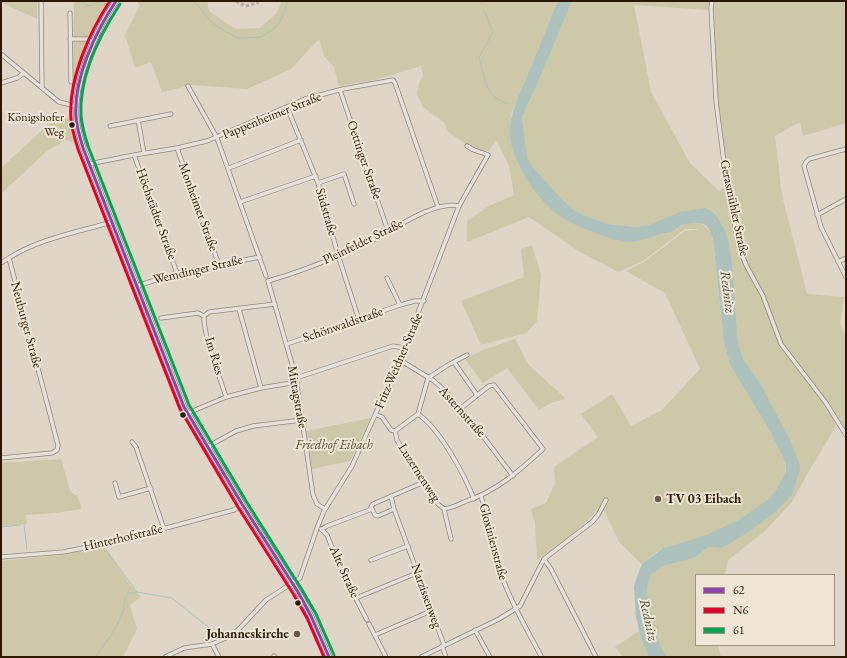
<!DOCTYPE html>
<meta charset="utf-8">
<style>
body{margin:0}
#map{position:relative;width:847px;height:658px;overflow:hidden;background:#dfd6c8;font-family:"EB Garamond",serif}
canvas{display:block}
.frame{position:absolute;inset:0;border:2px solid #2e1700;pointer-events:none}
.legend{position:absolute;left:695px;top:574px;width:140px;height:72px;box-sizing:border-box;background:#f0e6d5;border:1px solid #a29380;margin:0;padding:5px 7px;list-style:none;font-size:12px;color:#2e1700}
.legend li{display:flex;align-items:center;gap:8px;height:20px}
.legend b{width:20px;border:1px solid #a29380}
</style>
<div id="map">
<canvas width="847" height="658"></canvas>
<div class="frame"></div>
<ul class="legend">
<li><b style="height:5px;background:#8e44ad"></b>62</li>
<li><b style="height:5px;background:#e4002b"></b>N6</li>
<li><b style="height:5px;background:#00a651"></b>61</li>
</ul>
</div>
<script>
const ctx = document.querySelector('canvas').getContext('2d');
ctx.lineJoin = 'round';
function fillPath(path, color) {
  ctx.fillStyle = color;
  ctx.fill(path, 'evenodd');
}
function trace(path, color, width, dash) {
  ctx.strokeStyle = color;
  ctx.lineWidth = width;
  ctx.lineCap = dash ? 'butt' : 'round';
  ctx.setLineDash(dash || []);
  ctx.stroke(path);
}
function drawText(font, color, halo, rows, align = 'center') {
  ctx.font = font + ' "EB Garamond",serif';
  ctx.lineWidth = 4;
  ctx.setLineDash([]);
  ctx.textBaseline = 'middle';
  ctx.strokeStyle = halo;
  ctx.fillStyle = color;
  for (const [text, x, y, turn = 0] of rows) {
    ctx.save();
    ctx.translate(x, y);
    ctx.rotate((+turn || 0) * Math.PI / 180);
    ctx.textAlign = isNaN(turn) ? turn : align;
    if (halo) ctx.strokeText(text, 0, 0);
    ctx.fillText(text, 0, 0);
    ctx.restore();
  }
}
fillPath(new Path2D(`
 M1,1H37V19L2,3Z
 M74,1H112L107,6L91,39L73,94Z
 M136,1H207L209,11L235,29L259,28L276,14L282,1H558L511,114L510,136L514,154L520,168L556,213L573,224L587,230L619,241L676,230L681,225C698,222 700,219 712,234L724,342L730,365L770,431L786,464C788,498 729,528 702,537C690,541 677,543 664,548C656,551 649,558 642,564L619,542L605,512L599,507C583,529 559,544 537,560L535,523L531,509L546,503L555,483L554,467L598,437L581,414L612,394L631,426L662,410L700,369L665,293L626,271L644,262L685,231L697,230L702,232L696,229H685L643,261L618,272L580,252L529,217L467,242V221L489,206L514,195L509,165L496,140L489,151L473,149L447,131L445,123L423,107L417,94L419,84L423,76L421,66L375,80L339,86L334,67L324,56L319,39L291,69L247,89L193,85L162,92L151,62L135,68L125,35L140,5Z
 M572,1H846V123L803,136L800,122L775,136L782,195L807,294L844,297L840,324L846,336V438L837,424L809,471L792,502L765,531L728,560L725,575H696V645H718L721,657H667L660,645L654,628L647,592L648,584L651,575L663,566L694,558L709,547L721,548L728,545L747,533L772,514L792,495L799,473L790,440L761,384L743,359L738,343L732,263L729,243L725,230L719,218L662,220L649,225L635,227L608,224L585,216L571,208L559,196L533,167L527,157L522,117L536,87ZM634,5L709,10L717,99L729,184L719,191L690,163L651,92Z
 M70,117L78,144L65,140L47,151L1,194V168L50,123Z
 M532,245L541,275L537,321L526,333L481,345L461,301L524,277L521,249Z
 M515,339L528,364L566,399L553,402L539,410L507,368L483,383L465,359L483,350Z
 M371,418L350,461L312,469L306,431Z
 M61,459L70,490L74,495H77L82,509L55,513L26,515L27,524L1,526V463Z
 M104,546L130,585L141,597L130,605L137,629L123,657H1V561L63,555Z
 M639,631L641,639L649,657H623L615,647Z`), '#cdc8a7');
fillPath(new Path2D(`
 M558,1H572L536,87L522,117L527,157L533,167L559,196L571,208L585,216L608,224L635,227L649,225L680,212L705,208L713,212L719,219L725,230L729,243L732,263L738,343L743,359L761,384L790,440L800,466L799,473L792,495L773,514L747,533L728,545L721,548L709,547L694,558L663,566L651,575L648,584L647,592L654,628L660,645L667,657H649L641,639L636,617L634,587L636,579L642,564L663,548L704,536L739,520L767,500L777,489L786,471V464L770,431L730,365L724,342L713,240C709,219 697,222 681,225C674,233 666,232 657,235C648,238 639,242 630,242C621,242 612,239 604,236C588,231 573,225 560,216C538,201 511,161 510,135C509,112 521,92 529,71C539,48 548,24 558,1Z`), '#adc2bc');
trace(new Path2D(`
 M80,1C86,6 93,8 99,1
 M194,1L214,25L238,38L261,37L274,29L280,22L288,1
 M480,1L482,4
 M485,12L493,32L479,57C485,79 483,94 507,104
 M24,524L27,550
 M1,527L20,525
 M82,542L87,541
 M107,551L137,592
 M95,657C106,643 117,628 123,611C125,605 124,598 128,593L137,592L172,598L212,630L219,635`), '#adc2bc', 1);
trace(new Path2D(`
 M236,1L245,6L257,3L258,1`), '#bcb0a0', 3.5, [3.5, 2]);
const minor = new Path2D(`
 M41,1L42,87
 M712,1L711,8L716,101L726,178L739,247L746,265L763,296L781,344L826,403L846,435
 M70,13L71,82
 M70,39H87L93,42
 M1,54L59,102L76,106
 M1,83L17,78L24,73
 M188,86L217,138L266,276
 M340,90L388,231
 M287,107L318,183L338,255L359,320
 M138,120L144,153
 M110,126L171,114
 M177,148L219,265
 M846,149L809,159L806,162L804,166L821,227L846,277
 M134,155L177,273
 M89,164L134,155L177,148L207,141L305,99L343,89L393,80L395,83L438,207
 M229,168L301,140
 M318,183L344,174L354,204
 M240,202L316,176
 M817,215L846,199
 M838,262L846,258
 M1,263L9,258
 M387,278L400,305
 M137,286L177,273L260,257
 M239,309L261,388
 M161,318L198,313L204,316
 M287,344L400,305L415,301H424
 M400,360L434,381L443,389L473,423L513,476
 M454,362L477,395
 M296,378L393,346L404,348
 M226,397C220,377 203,335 204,316L209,312L275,304
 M188,413L226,397L261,388L297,382
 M418,414C440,429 464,474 474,499
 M377,415L382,417L391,430L395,431
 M395,431L397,440L422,483L438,504L444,509L451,539
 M395,431L418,414L428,378L448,365L467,355
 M132,442L136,447L164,529
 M207,447L236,431L253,426L302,420
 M1,458L52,453L57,450L58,445L9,258C38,239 78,232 112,222
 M115,483L119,497L151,488
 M391,496L394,509L444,645
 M481,496C488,519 491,542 498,565C508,597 525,626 541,656
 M325,509L317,504L313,495L296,378L268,281C292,274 315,266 337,256C350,250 364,245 377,238C397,227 436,200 459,206
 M372,509L375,515L378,516L394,509
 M444,509C451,508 458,505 464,502C497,491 519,471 543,449L494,385L489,386L461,408
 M321,529L327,535L342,572L367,620
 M322,529L327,526L372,509L371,507L373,504L422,483
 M1,557L63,552L109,543L234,510L242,504
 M544,559L551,569L596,657
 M371,560L408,546
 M356,598L417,573
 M369,624L386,657
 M475,630L490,657
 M375,635L431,611
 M212,644L219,657
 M442,646L446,657
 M274,656L275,657
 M165,657L184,648L212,644L226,638L238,630L266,600L300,578L317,528L324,511L352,466L400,360L459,206L488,155C480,151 476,153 467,146
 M421,657L499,619L520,606L544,559L592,522L598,515L606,500`);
const primary = new Path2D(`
 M116,1C96,29 75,79 76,114C76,125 80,137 83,148L184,407L242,504L298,592L311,616L329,657`);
trace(minor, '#8f877c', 5);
trace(primary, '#756d62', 6);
trace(minor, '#e6e2db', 3.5);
trace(primary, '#e2ddd5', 5);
trace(new Path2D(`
 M116,1C95,33 73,79 76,118C77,128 80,138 83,148L184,407L242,504L298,592L311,616L329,657`), '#8e44ad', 3);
trace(new Path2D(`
 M110,1C89,33 68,80 71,119C72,130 75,139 78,149L180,409L238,507L294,595L307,618L324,657`), '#e4002b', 3);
trace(new Path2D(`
 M120,4C99,36 79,77 81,116C82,127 85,137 88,146L189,405L246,501L302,590L316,614L334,655`), '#00a651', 3);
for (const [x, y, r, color] of [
 [72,125,3.5,"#2e1700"],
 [183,415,3.5,"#2e1700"],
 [658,499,4,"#6c5a46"],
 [298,603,3.5,"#2e1700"],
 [297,634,4,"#6c5a46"]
]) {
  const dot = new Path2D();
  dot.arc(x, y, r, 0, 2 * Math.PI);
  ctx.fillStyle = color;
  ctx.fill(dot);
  trace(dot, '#f0e6d5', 1.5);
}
drawText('12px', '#2e1700', '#f0e6d5', [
 ["Königshofer",64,118],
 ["Weg",64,133]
], 'right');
drawText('13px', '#2e1700', '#f0e6d5', [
 ["Pappenheimer Straße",272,116,-22],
 ["Oettinger Straße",364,160,71],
 ["Monheimer Straße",198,207,70],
 ["Gerasmühler Straße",734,208,78],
 ["Südstraße",326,212,74],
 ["Höchstädter Straße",156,214,70],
 ["Pleinfelder Straße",363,242,-26],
 ["Wemdinger Straße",198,270,-13],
 ["Neuburger Straße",26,325,75],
 ["Schönwaldstraße",343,325,-19],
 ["Im Ries",214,356,73],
 ["Fritz-Weidner-Straße",399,361,-67],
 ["Mittagstraße",297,397,80],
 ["Asternstraße",462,412,48],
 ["Luzernenweg",419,473,57],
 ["Hinterhofstraße",123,538,-13],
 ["Gloxinienstraße",493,542,75],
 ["Alte Straße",344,572,66],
 ["Narzissenweg",426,596,70]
]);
drawText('italic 13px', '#59492a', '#f0e6d5', [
 ["Friedhof Eibach",334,445]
]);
drawText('bold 13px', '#2e1700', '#f0e6d5', [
 ["TV 03 Eibach",666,499],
 ["Johanneskirche",289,634,"right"]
], 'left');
drawText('italic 14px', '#535040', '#f0e6d5', [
 ["Rednitz",727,292,83],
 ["Rednitz",648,620,77]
]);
</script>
